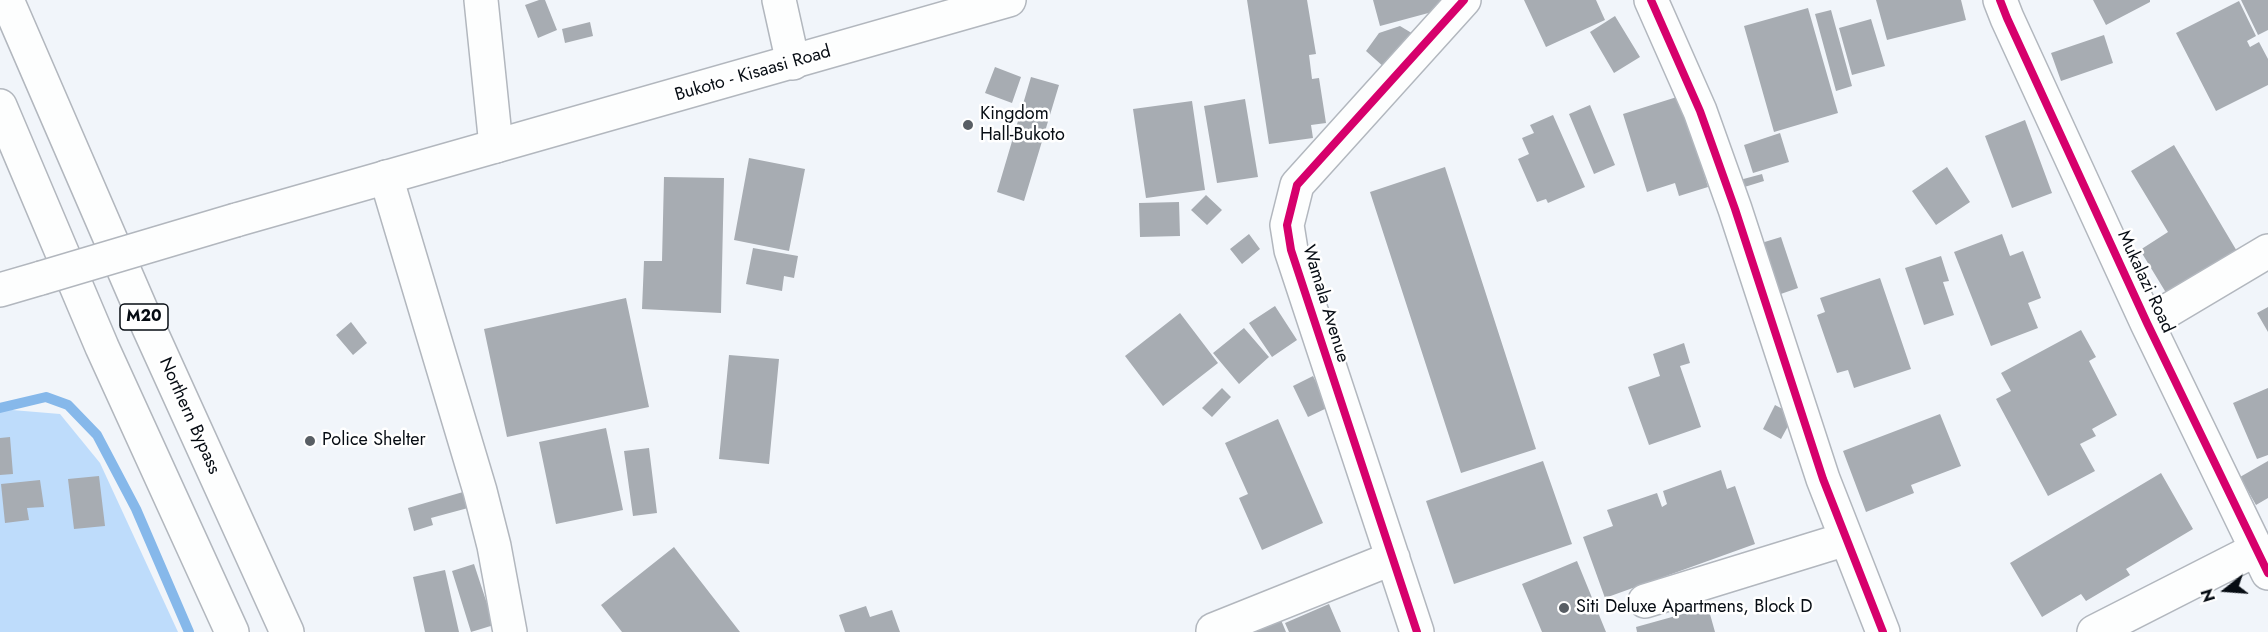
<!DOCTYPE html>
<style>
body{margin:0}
#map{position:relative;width:2268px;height:632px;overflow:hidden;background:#f1f5fa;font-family:Jost,sans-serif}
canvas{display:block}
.north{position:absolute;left:2196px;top:560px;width:60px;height:60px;-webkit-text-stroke:4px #fff;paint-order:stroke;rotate:253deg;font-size:16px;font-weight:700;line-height:24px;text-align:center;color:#060c13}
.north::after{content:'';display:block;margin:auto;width:21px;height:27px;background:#060c13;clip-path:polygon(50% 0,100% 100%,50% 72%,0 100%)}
</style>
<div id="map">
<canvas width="2268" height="632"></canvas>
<div class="north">N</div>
</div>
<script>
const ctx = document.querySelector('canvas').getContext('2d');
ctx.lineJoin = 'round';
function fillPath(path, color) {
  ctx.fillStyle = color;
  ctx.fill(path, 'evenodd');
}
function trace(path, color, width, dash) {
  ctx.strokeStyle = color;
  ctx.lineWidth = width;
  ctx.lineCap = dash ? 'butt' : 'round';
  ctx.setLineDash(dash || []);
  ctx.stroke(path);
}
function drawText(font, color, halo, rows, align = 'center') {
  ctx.font = font + ' Jost,sans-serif';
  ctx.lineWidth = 5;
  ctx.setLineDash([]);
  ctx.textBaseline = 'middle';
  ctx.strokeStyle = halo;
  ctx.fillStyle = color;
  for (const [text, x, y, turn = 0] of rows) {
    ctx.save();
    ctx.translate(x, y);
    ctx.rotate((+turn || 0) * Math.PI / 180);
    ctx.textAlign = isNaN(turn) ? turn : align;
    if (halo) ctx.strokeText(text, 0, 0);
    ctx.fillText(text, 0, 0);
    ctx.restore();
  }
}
fillPath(new Path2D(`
 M0,409L60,414L100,463L178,632H0Z`), '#bedcfb');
trace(new Path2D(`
 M0,408L46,397L68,405L97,435L136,509L189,632`), '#86b8ea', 10);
fillPath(new Path2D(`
 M539,0H545L557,30L538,38L525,5Z
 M1247,0H1307L1316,54L1309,55L1312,79L1319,78L1326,123L1311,125L1313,138L1269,144Z
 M1373,0H1444L1447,8L1380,26Z
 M1524,0H1596L1605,20L1546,47Z
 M1876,0H1961L1966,20L1887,40Z
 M2093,0H2150V2L2106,25Z
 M2241,0H2268V30L2258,35Z
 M2239,1L2256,36L2247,41L2250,47L2259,42L2268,59V85L2216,111L2176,33Z
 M1808,8L1838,113L1774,132L1744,26Z
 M1831,10L1852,86L1836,91L1815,14Z
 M1615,16L1640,57L1614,73L1590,32Z
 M1871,19L1885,66L1852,75L1839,28Z
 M590,22L593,36L565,43L562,29Z
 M1400,26L1415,35L1385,68L1366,51L1379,33Z
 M2104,35L2113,63L2061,81L2051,53Z
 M995,67L1021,77L1012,103L985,93Z
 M1031,77L1059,85L1024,201L997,192Z
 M1680,96L1708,187L1679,196L1675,183L1647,192L1623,114Z
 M1245,99L1258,177L1217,183L1204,106Z
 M1192,101L1205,190L1146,198L1133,109Z
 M1590,105L1615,165L1594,174L1569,114Z
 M1553,115L1585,187L1548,203L1546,199L1537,202L1518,159L1529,154L1522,138L1534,133L1530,125Z
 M2025,120L2052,193L2012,208L1985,136Z
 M1780,133L1789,162L1753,173L1744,145Z
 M2174,145L2238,253L2168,296L2140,250L2168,232L2131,171Z
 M749,158L805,169L789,251L734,240Z
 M1445,167L1536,449L1461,473L1370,192Z
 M1947,167L1970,202L1936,225L1912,191Z
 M1762,174L1764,181L1738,189L1736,181Z
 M664,177L724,178L721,313L642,309L644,261H662Z
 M1206,195L1222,210L1207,225L1191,210Z
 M1179,202L1180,236L1140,237L1139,203Z
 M1249,234L1260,249L1242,264L1230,249Z
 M2002,234L2010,256L2023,251L2041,298L2028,303L2038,328L1991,346L1954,252Z
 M1781,237L1798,288L1775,296L1758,244Z
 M753,248L798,256L794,278L784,276L782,291L746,284Z
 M1941,256L1949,281L1943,282L1954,315L1924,325L1905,268Z
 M1880,278L1911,369L1854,388L1848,370L1837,373L1817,315L1825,312L1820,298Z
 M626,298L649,407L507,437L484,329Z
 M1275,306L1297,340L1272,357L1249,323Z
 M2268,307V332L2257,313Z
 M1180,313L1218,363L1163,406L1125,356Z
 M351,322L367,343L353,355L336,335Z
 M1244,328L1269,357L1239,384L1213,353Z
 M2081,330L2096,357L2089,361L2117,415L2092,429L2096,436L2080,444L2095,471L2048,496L1996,399L2011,391L2001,373Z
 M1684,343L1690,363L1680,366L1701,427L1649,445L1628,387L1660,376L1653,354Z
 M729,355L779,359L769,464L719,459Z
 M1313,376L1329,407L1308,417L1293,386Z
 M1222,388L1231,397L1212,417L1202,408Z
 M2268,388V455L2257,459L2233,403Z
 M1775,405L1794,415L1781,439L1763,429Z
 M1940,414L1961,466L1911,485L1914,493L1866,512L1843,451Z
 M1278,419L1323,523L1262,550L1239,498L1248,494L1225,443Z
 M606,428L623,510L556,524L539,442Z
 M10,437L13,474L0,475V438Z
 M649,448L657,513L633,516L624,451Z
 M1543,461L1572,544L1454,584L1426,501Z
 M2268,461V498L2256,505L2240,477Z
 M1721,470L1727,489L1735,486L1755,544L1605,598L1583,537L1613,526L1607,510L1657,493L1662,507L1667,504L1663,491Z
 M2161,473L2193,529L2126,569L2130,575L2086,601L2081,594L2042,617L2010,563Z
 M99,476L105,526L74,529L68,479Z
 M40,480L44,507L27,508L29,520L5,523L1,484Z
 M463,492L468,508L431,518L433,525L414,531L408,508Z
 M674,547L740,632H622L601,605Z
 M1577,561L1606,632H1542L1522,584Z
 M474,564L494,625L471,632L452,571Z
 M445,570L459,632H425L413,577Z
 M1329,604L1341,632H1289L1285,623Z
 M866,606L870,617L892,610L900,632H845L839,615Z
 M1708,607L1715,632H1637L1636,627Z
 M1281,620L1286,632H1255L1254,630Z`), '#a7acb2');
const minor = new Path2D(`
 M481,0L496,146
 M779,0L793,63
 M1651,0L1700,111L1735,209L1823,479L1883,632
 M2000,0L2007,18L2147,323L2268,573
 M386,177L480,491L494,546L510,632
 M2147,323L2268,251
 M1645,601L1846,539
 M1213,632V630L1393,558
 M1417,632L1291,250L1287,225L1297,185L1464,0
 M2094,632L2257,549`);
const major = new Path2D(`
 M236,220L1009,0
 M0,290L41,278`);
const highway = new Path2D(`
 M7,0L149,328L287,632
 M0,106L102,347L232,632`);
trace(minor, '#b2b7be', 36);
trace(major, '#b2b7be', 36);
trace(highway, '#b2b7be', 36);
trace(minor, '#fdfefe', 33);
trace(major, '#fdfefe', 33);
trace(highway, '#fdfefe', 33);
const majorBridge = new Path2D(`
 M41,278L236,220`);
trace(majorBridge, '#b2b7be', 36, []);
trace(majorBridge, '#fdfefe', 33);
trace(new Path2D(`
 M1651,0L1700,111L1735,209L1823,479L1883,632
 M2000,0L2007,18L2147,323L2268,573
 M1417,632L1291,250L1287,225L1297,185L1464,0`), '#d6006c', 8);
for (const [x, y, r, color] of [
 [968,125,6,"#585e64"],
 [310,441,6,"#585e64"],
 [1564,608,6,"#585e64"]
]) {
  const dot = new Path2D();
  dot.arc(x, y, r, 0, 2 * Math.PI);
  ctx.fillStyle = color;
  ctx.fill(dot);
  trace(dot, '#fff', 2);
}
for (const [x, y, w] of [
 [144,317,48]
]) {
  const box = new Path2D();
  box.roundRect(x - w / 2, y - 13, w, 26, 4.5);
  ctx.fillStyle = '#fff';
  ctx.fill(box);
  trace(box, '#060c13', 1.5);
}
drawText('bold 16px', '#060c13', null, [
 ["M20",144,317]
]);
drawText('18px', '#060c13', '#fff', [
 ["Bukoto - Kisaasi Road",753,74,-16],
 ["Mukalazi Road",2145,282,65],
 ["Wamala Avenue",1325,304,73],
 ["Northern Bypass",189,416,66]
]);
drawText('18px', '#060c13', '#fff', [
 ["Kingdom",980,115],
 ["Hall-Bukoto",980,136],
 ["Police Shelter",322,441],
 ["Siti Deluxe Apartmens, Block D",1576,608]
], 'left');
</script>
